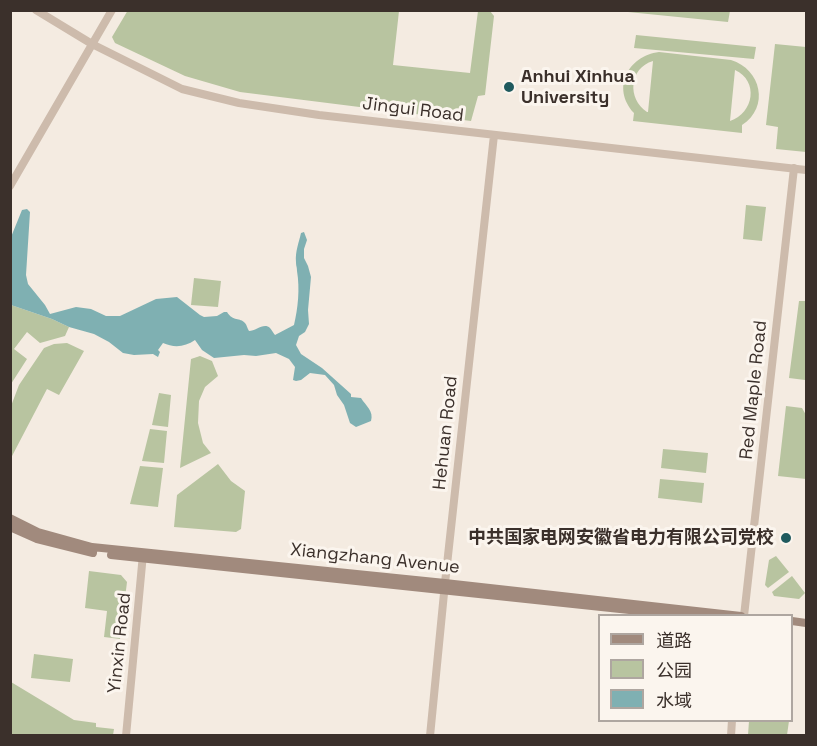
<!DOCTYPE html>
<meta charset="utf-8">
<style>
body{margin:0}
#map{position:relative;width:817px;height:746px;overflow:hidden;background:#f4ebe1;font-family:"Space Grotesk","Noto Sans SC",sans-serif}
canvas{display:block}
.frame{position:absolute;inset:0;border:12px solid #3b302b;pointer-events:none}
.legend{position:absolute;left:598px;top:614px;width:195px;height:108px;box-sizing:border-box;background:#fbf5ee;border:2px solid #aea6a0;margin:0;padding:8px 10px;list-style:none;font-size:18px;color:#3b302b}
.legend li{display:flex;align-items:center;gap:12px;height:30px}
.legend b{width:30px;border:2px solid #aea6a0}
</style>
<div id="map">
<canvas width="817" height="746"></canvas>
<div class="frame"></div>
<ul class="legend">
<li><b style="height:8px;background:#a18a7d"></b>道路</li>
<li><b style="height:16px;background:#b8c4a0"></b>公园</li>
<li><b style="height:16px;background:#7fb0b2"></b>水域</li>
</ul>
</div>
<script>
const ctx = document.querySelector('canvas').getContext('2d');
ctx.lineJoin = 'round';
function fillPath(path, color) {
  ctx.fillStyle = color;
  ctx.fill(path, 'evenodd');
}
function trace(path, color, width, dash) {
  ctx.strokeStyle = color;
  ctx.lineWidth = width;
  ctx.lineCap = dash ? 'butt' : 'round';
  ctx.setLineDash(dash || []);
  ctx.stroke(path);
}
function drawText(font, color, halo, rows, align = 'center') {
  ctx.font = font + ' "Space Grotesk","Noto Sans SC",sans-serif';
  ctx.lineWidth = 6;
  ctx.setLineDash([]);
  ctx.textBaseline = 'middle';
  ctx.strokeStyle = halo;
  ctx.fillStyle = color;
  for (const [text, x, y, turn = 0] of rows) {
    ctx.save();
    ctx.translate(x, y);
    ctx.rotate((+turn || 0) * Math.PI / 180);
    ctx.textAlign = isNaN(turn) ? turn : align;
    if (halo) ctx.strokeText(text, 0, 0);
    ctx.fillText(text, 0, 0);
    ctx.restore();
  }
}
fillPath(new Path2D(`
 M128,10L399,11L393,65L470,73L478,11H490L494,16L485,95L478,96L471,121L240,92L185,76L115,43L112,37Z
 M628,10H730V11L728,22L628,12Z
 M636,35L756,47L754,59L634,48Z
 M775,44L806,47V152L776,149L778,127L766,125Z
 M659,52L731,60C761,69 770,107 742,125V133L633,121L634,113C611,88 628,56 659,52ZM653,61L648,112H647C627,99 629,68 653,61ZM735,70C759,81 754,113 730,121Z
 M746,205L766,207L762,241L743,239Z
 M194,278L221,281L218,307L191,305Z
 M799,301H806V378L805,380L789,378Z
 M11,305L52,319L69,327L65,336L40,343L27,332L14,349L27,359L11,384Z
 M67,343L84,351L59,395L47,389L11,458V406L19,385L44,348L54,344Z
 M200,356L212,361L218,376L205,387L199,401L198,423L203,443L211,453L180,468L191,359Z
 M159,393L171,395L168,427L152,425Z
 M786,406L802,408L806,415V479L778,476Z
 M150,429L167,431L164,463L142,461Z
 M663,449L708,453L706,473L661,468Z
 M218,464L231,481L245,491L241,529L236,532L174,527L177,495Z
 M140,466L163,468L158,507L130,504Z
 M660,479L704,483L702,503L658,498Z
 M776,556L789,572L768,588L765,585L769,560Z
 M89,571L121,575L127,582L120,639L104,637L107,611L85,608Z
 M792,576L805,593L799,599L774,596L772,592Z
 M34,654L73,659L70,682L31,678Z
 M11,682L74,720L96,723V727L114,729L113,735H11Z
 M749,721H789L787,735H748Z`), '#b8c4a0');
fillPath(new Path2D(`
 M27,209L30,212L26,275L28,284L45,305L50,314L76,307L91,309L106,316H120L156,299L177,297L200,315L204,317L217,316L224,312H227C233,322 240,317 245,323C247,325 247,328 249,331C256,331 264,322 270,328C272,330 273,333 275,335L294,325C298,308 300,289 297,271C297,266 296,267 296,262C295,252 299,242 301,233L304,232L307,240L304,249V258L308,266L311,277L308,310L309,324L305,332L299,336L296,345L301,354L322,368L351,394V397L361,398C366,406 374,411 371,421L356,427L350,423L344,405L337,395L334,385L325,375L310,373L301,380L296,381L293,380L295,367L289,359L276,353L256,356L244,355L214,358L202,350L195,340C185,347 174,348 163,343L158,350L160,352L158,357L153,354L134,355L123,353L109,342L94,334L69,327L52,319L11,305V237L22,210Z`), '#7fb0b2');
trace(new Path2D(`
 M36,10L92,44L182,89L239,103L319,115L806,170
 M10,186L112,10
 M744,616L794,168
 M126,736L143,554
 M430,736L445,583L494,135
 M731,736L732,720`), '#cdbbac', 8);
trace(new Path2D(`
 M10,518L38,532L92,547L445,583L741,616
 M10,527L37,539L93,553
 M111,555L686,616
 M792,621L806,623`), '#a18a7d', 8);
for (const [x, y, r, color] of [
 [509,87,6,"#1f5a5e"],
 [786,538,6,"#1f5a5e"]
]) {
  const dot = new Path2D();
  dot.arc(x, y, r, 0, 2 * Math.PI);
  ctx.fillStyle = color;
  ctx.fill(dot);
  trace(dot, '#fbf5ee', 2);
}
drawText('bold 18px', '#3b302b', '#fbf5ee', [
 ["Anhui Xinhua",521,77],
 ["University",521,98],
 ["中共国家电网安徽省电力有限公司党校",774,538,"right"]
], 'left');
drawText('18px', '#3b302b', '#fbf5ee', [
 ["Jingui Road",413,110,7],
 ["Red Maple Road",754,390,-84],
 ["Hehuan Road",446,433,-84],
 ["Xiangzhang Avenue",375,559,6],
 ["Yinxin Road",120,643,-84]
]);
</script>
